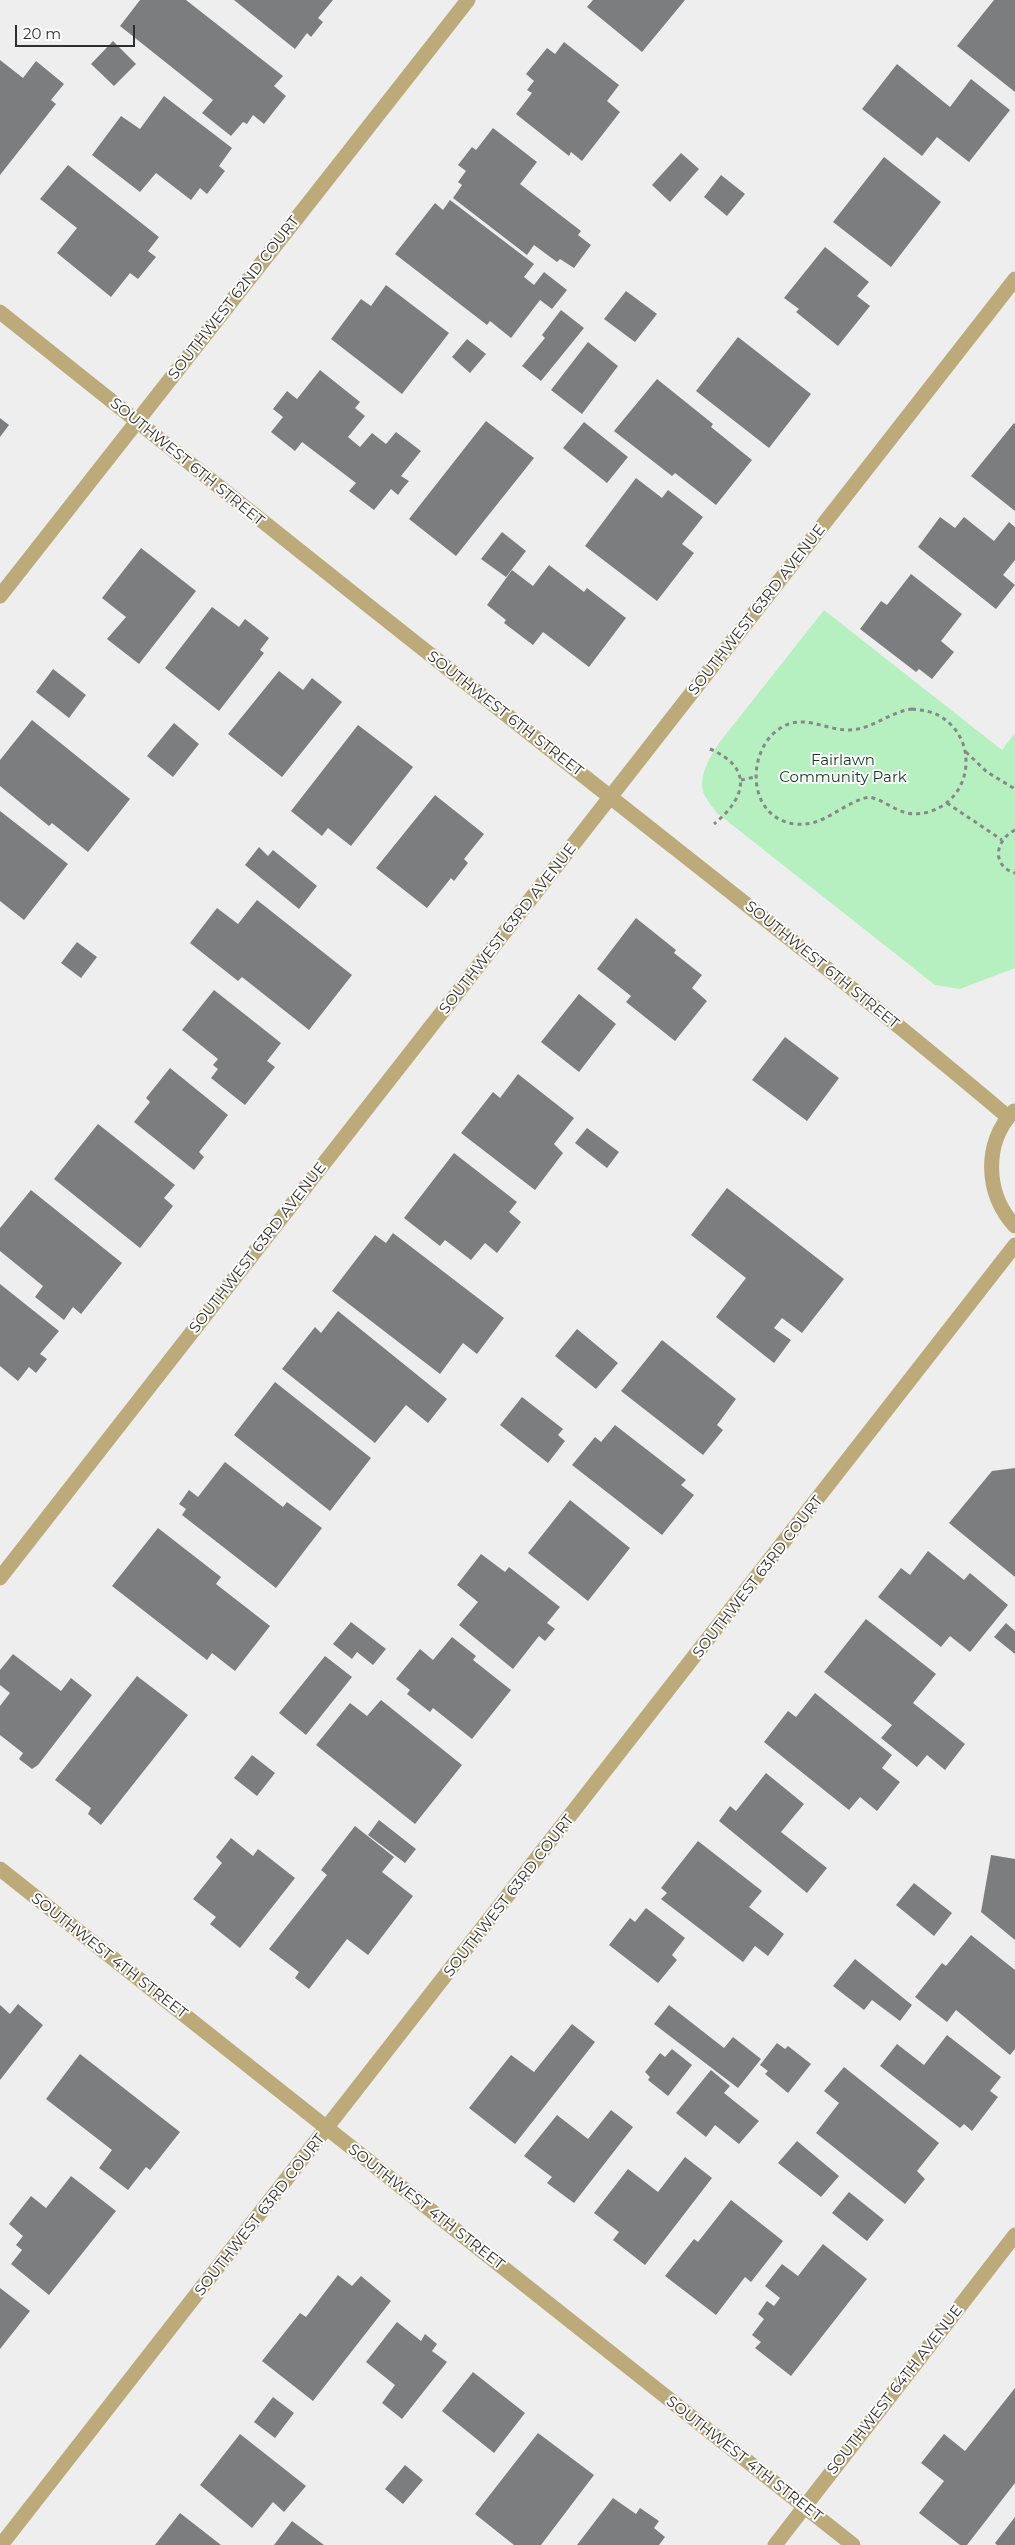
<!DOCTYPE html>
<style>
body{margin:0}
#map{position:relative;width:1015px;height:2545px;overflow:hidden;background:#eeeeef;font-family:Montserrat,sans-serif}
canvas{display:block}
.scale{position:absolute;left:15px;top:25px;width:120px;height:22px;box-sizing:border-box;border:2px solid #2f2f30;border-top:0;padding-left:6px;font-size:15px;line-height:18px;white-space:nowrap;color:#2f2f30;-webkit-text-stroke:4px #fff;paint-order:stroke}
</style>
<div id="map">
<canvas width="1015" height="2545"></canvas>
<div class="scale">20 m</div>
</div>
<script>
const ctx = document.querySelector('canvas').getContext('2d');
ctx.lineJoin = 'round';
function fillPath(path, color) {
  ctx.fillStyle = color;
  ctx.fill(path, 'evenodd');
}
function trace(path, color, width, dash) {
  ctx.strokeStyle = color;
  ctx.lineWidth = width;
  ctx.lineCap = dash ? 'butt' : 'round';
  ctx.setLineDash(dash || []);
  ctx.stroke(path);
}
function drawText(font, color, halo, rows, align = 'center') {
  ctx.font = font + ' Montserrat,sans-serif';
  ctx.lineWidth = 4;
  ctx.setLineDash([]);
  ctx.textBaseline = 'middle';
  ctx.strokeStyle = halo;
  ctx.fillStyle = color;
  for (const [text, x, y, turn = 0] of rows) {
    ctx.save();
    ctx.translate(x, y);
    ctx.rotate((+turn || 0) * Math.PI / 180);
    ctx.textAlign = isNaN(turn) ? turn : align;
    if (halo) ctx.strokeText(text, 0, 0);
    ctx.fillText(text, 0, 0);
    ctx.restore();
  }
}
fillPath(new Path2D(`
 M824,610L1002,750L1015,733V968L960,989L935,985L717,813C713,808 708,802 705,796C696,779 710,757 719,743Z`), '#b7f0c0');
fillPath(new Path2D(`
 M140,0H186L283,76L274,86L286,96L264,124L253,115L247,124L243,122L231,136L202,113L213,100L120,26Z
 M234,0H333L318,18L323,22L311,37L307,33L295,49Z
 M593,0H685L642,52L587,7Z
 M994,0H1015V92L957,46Z
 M113,41L136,64L114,86L91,64Z
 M564,42L619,85L607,101L620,112L582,161L571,152L569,156L516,114L532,93L527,90L534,81L526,74L547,48L555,54Z
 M0,60L23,78L36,61L64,84L51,100L56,104L0,175Z
 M897,64L950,107L971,79L1010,110L969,162L937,137L922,156L862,109Z
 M164,96L232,148L219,166L225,171L207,194L200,188L191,200L156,173L140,192L92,155L121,116L140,129Z
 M493,128L537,162L520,184L581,231L578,235L591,245L574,268L560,259L557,262L534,245L527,255L453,198L462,185L458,182L466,171L458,165L472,147L476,150Z
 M681,153L699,169L670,202L652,185Z
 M884,157L941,202L891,267L833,222Z
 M68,165L159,237L148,251L156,257L138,279L130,273L111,297L57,253L77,228L40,199Z
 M721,175L745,194L727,216L704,197Z
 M450,200L534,264L524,277L534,285L544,272L567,290L552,309L540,300L511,338L490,321L487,325L395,254L435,203L443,210Z
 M825,247L869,282L857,296L870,306L838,346L796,312L799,309L784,298Z
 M386,285L449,333L402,394L331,339L361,299L371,306Z
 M626,291L657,314L635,342L604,319Z
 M561,310L584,328L541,381L522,366L545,338L542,335Z
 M738,337L811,394L769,448L696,391Z
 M467,339L486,354L470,373L452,357Z
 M588,342L618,366L582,414L551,390Z
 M320,370L360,402L355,408L365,416L348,437L360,447L372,433L386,444L396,432L421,451L401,476L409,481L403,488L398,495L391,489L374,510L349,491L356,483L302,442L295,451L271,432L283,417L273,409L287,391L297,399Z
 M657,379L713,424L711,427L752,460L716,505L675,473L672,476L614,431Z
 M0,418L9,425L0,437Z
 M486,421L534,458L456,556L409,519Z
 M584,422L628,457L607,483L563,448Z
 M1014,423L1015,424V511L971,476Z
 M636,478L662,498L668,490L703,517L682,544L694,553L657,601L585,546Z
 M940,517L955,528L964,517L994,541L1009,522L1015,527V560L1003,575L1015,585L996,609L918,547Z
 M502,532L526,551L506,577L481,559Z
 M141,548L196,591L139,664L107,639L126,617L102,598Z
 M549,565L584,592L587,588L626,618L589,667L543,632L533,645L504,623L506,620L487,605L512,570L533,586Z
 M911,574L962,614L941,641L954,652L932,679L919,669L916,672L860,629L881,601L887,605Z
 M212,607L239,627L245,619L269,638L260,650L264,653L219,711L165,668Z
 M53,669L86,695L69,718L36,692Z
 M279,671L303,690L312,678L342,702L282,777L228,734Z
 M32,720L130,799L88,852L52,823L49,826L0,786V760Z
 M174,723L199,744L173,777L147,756Z
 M358,725L413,767L351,846L328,828L322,836L291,811Z
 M435,795L484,834L464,859L468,863L454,881L451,878L427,908L376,868Z
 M0,811L68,864L24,920L0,901Z
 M259,847L268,856L273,850L317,886L299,909L245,865Z
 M257,900L352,975L309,1030L242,977L238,981L190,943L217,908L238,924Z
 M636,918L676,950L674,953L702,975L692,988L707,1001L675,1041L626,1002L631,996L597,969Z
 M77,942L97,957L81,978L61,963Z
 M214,990L281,1043L267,1061L275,1067L245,1105L211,1078L218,1069L213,1065L218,1059L182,1030Z
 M579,994L616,1024L579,1072L541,1042Z
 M785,1037L839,1078L807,1121L752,1080Z
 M170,1068L228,1115L199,1152L204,1157L194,1170L134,1122L150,1102L146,1098Z
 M518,1074L574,1118L554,1144L563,1153L535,1190L461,1133L493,1092L500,1098Z
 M98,1124L175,1185L164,1198L173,1206L140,1248L54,1179Z
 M587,1128L619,1152L607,1168L575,1143Z
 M454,1153L517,1202L509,1212L521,1222L497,1253L485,1243L471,1260L445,1240L440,1246L404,1218Z
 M727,1188L844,1279L802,1333L782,1318L774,1328L791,1340L774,1363L716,1317L746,1278L691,1235Z
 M31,1190L122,1263L81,1314L73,1307L64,1320L35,1297L43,1286L0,1251V1228Z
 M393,1233L504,1318L477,1354L463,1343L440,1374L332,1291L375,1235L386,1243Z
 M0,1284L59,1331L40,1354L47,1359L36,1373L29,1367L18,1381L0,1366Z
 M338,1311L447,1399L428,1423L406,1405L375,1443L282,1369L315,1327L321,1333Z
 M577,1329L618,1363L596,1389L555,1356Z
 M662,1340L736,1399L717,1425L723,1430L703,1455L621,1391Z
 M275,1382L371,1458L330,1511L234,1435Z
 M522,1397L563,1429L558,1435L565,1441L548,1463L500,1425Z
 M615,1425L686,1480L681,1485L694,1495L662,1535L572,1465L595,1437L601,1442Z
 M225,1462L283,1507L287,1502L322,1528L276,1588L182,1515L186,1509L179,1504L189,1490L198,1497Z
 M1015,1468V1577L949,1523L992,1471Z
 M570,1500L630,1548L588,1601L528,1553Z
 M158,1528L221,1577L216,1584L270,1626L235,1671L212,1653L207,1660L112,1586Z
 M928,1551L964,1580L970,1573L1008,1605L970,1652L950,1636L941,1647L878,1597L901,1568L910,1575Z
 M481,1554L505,1572L509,1567L560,1607L547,1623L555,1629L545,1641L539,1636L513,1669L459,1625L478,1602L457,1585Z
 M866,1619L936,1674L913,1703L965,1744L945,1770L927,1755L917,1767L881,1738L892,1725L824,1672Z
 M351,1622L386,1649L373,1665L357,1652L352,1659L333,1644Z
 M1006,1623L1015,1631V1654L994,1637Z
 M452,1637L476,1656L473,1660L511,1690L472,1739L433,1708L430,1712L407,1694L410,1690L396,1679L420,1649L433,1660Z
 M13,1654L61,1691L71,1678L92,1695L38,1765L32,1769L19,1759L23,1753L0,1735V1706L10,1693L0,1685V1670Z
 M325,1656L352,1677L306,1735L279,1713Z
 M137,1676L188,1715L101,1825L88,1814L91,1808L55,1780Z
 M815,1693L892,1755L882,1768L900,1782L877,1811L860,1797L849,1810L764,1742L788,1711L796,1717Z
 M381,1700L462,1765L415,1824L316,1745L350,1703L367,1716Z
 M252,1755L275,1773L257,1796L234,1778Z
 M766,1773L804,1804L781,1832L827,1868L807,1893L719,1821L730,1806L736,1811Z
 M379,1820L416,1849L405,1863L368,1835Z
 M355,1826L394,1857L382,1872L413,1896L368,1955L347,1939L309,1989L295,1978L299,1972L269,1949L327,1875L321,1870Z
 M231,1838L253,1856L258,1849L295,1878L240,1948L210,1924L216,1917L193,1899L222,1863L216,1857Z
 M698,1841L762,1891L749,1907L784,1934L768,1956L755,1946L743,1962L661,1899L667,1893L661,1888Z
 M991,1855L1015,1859V1940L981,1912Z
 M914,1883L952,1913L934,1936L896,1905Z
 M646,1908L685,1938L672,1955L677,1960L658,1983L609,1945L630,1918L635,1922Z
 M971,1935L1015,1970V2049L1010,2055L956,2010L947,2022L915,1997L942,1963L946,1966Z
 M855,1959L912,2005L900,2021L872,2000L864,2010L833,1986Z
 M18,2004L43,2025L0,2080V2005L10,2014Z
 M669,2005L724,2048L733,2037L761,2059L738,2088L654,2024Z
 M572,2024L595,2042L515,2144L469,2108L511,2055L534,2072Z
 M947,2035L1001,2077L990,2091L998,2097L972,2131L964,2124L960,2128L880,2066L897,2044L924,2065Z
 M777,2043L785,2049L788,2046L811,2064L788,2093L765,2074L768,2071L760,2065Z
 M672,2049L692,2065L668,2096L648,2080L650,2077L645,2072L660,2053L665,2057Z
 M80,2054L180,2132L150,2170L146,2167L128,2190L99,2168L112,2150L46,2099Z
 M844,2067L939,2143L917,2171L925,2179L905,2204L816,2133L839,2103L824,2091Z
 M711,2070L730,2086L724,2093L759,2121L739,2144L715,2125L706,2137L676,2113Z
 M611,2110L633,2127L574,2203L547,2183L552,2177L524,2156L557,2115L588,2139Z
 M797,2141L839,2176L821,2197L778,2163Z
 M685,2157L712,2178L645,2265L613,2240L619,2232L594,2213L628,2169L658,2192Z
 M71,2176L116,2211L49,2295L11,2264L22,2250L16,2245L23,2236L9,2224L31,2196L46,2208Z
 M849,2192L884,2220L867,2241L832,2213Z
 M731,2200L783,2241L751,2282L745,2277L716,2315L665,2276L694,2239L698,2242Z
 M823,2244L867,2279L791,2376L755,2348L761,2342L752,2335L764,2319L758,2314L767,2301L774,2306L780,2298L765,2286L782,2264L798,2276Z
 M338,2275L352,2286L361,2276L391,2301L313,2401L262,2361L300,2313L306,2317Z
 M0,2288L30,2311L0,2349Z
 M397,2322L421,2341L425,2334L437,2344L432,2351L447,2362L402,2419L382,2403L395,2385L366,2362Z
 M473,2372L525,2413L494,2453L442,2411Z
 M1015,2388V2483L967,2545H960L919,2513L944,2481L921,2463L944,2434L965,2451Z
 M273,2397L294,2413L275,2438L254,2422Z
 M538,2433L594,2475L541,2545H514L475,2514Z
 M240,2434L306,2486L284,2512L273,2502L252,2528L200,2485Z
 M405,2465L423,2480L403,2504L385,2489Z
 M613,2498L636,2514L640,2508L659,2521L654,2528L665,2537L659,2545H577Z
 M180,2513L221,2545H155Z
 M1015,2517V2545H997L995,2543Z
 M292,2521L324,2545H274Z`), '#7c7d7e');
trace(new Path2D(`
 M912,709C921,710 930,711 938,715C985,741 970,812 915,814C898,814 885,800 869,797C841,803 825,827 796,824C745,819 745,746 784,726C805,715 827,730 848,730C872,730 889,712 912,709Z
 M710,749C754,768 746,798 714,824
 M966,752L987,772L1015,789
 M741,780L755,777
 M947,803L1002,840
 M1015,830C995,840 991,866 1015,873`), '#888889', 3, [4, 4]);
trace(new Path2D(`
 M0,312C203,473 405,636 609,796C743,902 878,1007 1008,1117
 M0,596L468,0
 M1014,1111C983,1142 985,1195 1015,1226
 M0,1578L1015,279
 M0,1869L853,2545
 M1,2545L1015,1245
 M775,2545L1015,2235`), '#bcaa7a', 15);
drawText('15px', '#2f2f30', '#fff', [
 ["SOUTHWEST 62ND COURT",234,298,-52],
 ["SOUTHWEST 6TH STREET",187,462,39],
 ["SOUTHWEST 63RD AVENUE",757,610,-52],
 ["SOUTHWEST 6TH STREET",505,714,38],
 ["SOUTHWEST 63RD AVENUE",508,929,-52],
 ["SOUTHWEST 6TH STREET",822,965,39],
 ["SOUTHWEST 63RD AVENUE",258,1248,-52],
 ["SOUTHWEST 63RD COURT",758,1577,-52],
 ["SOUTHWEST 63RD COURT",509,1896,-52],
 ["SOUTHWEST 4TH STREET",109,1956,38],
 ["SOUTHWEST 4TH STREET",426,2207,38],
 ["SOUTHWEST 63RD COURT",260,2215,-52],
 ["SOUTHWEST 64TH AVENUE",895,2390,-52],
 ["SOUTHWEST 4TH STREET",744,2459,38]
]);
drawText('15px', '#0d3819', '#fff', [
 ["Fairlawn",843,761],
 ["Community Park",843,778]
]);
</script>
